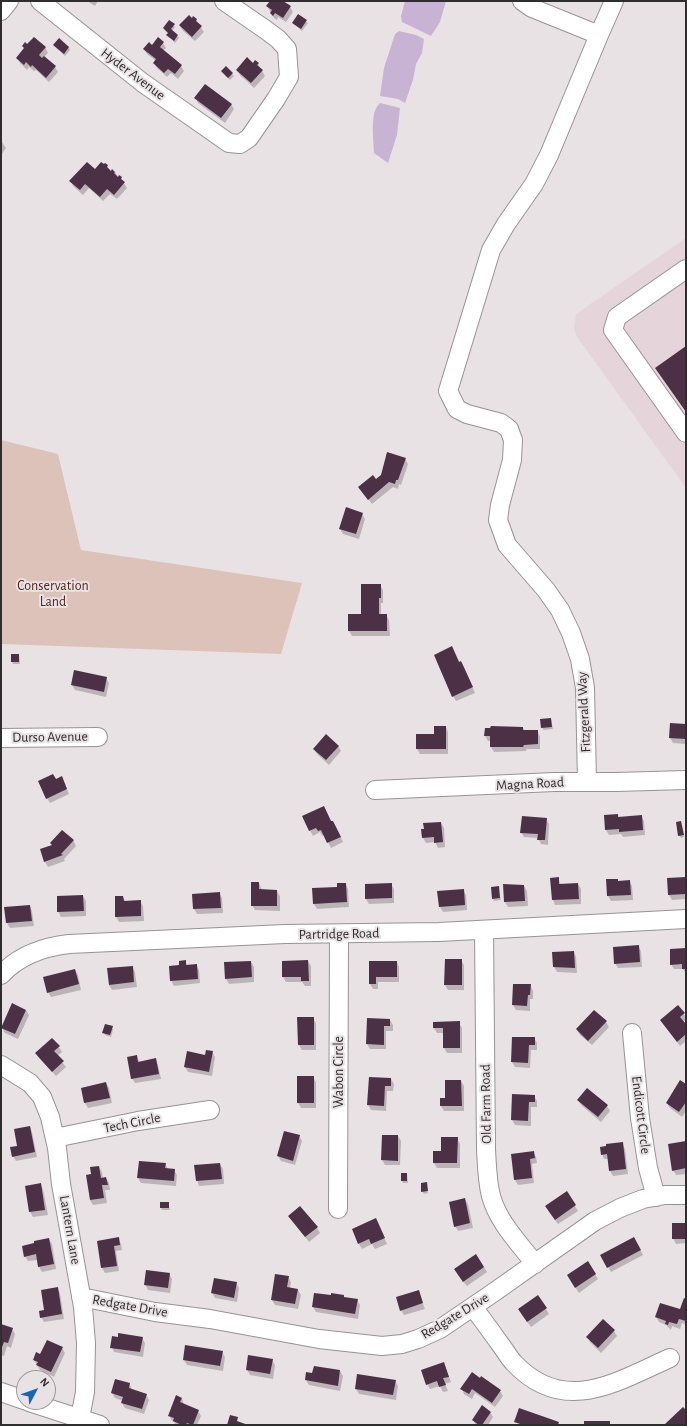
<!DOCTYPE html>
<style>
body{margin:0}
#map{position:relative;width:687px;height:1426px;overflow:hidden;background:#e9e2e4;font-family:"Alegreya Sans",sans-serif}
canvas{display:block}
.frame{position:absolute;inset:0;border:2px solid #302d2e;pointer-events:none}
.north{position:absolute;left:16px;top:1370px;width:40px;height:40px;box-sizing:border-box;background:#e9e2e4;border:1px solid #9f9a9b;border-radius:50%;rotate:49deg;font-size:11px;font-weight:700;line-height:16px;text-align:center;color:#302d2e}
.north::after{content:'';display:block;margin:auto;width:14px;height:18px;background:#1765b3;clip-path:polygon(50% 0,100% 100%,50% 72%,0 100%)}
</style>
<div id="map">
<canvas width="687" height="1426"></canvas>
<div class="frame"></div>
<div class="north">N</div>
</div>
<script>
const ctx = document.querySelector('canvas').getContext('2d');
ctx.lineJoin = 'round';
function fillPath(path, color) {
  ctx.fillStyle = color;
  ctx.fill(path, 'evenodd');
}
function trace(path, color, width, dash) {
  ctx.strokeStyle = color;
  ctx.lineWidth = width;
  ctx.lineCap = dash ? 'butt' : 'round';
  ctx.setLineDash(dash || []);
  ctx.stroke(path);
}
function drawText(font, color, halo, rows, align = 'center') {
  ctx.font = font + ' "Alegreya Sans",sans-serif';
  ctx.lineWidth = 4;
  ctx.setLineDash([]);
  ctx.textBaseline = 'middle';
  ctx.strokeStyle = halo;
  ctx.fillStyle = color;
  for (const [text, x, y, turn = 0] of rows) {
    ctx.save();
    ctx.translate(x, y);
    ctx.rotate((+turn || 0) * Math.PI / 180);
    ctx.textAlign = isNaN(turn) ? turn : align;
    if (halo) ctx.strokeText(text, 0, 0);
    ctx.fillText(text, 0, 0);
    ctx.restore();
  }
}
fillPath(new Path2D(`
 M686,238V488L577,337L574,329L576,314Z`), '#e5d5db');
fillPath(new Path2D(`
 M1,440L58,454L81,550L302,583L281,654L1,644Z`), '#ddc2ba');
fillPath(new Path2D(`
 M405,1H446L440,22L431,36L402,22L401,16Z
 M399,31L416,35L424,39L422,53L416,64L413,80L405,103L398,99L380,96L384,68L395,34Z
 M380,103L400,108L397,135L388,163L374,153C374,140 369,112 380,103Z`), '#c9b3d4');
fillPath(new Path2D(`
 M87,1H98L95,6Z
 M271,1H281L290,7L293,12L286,22L278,17L277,20L274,18L267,6Z
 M298,16L308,23L302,31L293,23Z
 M192,19L196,20L204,32L195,41L183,31L180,26Z
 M170,21L175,27L172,31L179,38L175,43L168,35L169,33Z
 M163,43L166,48L163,51L181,66L184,71L178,79L171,73L167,77L157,68L154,63L156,61L147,54L144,49Z
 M54,46L69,47L70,50L65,56Z
 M45,47L48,53L44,57L55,67L58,72L49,82L36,70L34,71L29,67L27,70L20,63L17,58Z
 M253,64H258L265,76L254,88L240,75L237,70Z
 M226,68L234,76L230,80L222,72Z
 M196,98L231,104L234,109L225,123L198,103Z
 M1,141L6,148L1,155Z
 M107,166L111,172H115L118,178H121L127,188L117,199L110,194L103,201L89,188L83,195L73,186L71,181Z
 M405,459L408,464L401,485L399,484L398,489L393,487L372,504L359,487L376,481Z
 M362,514L365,519L359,539L343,534L340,529Z
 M380,585L383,590V603H381V615H386L389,620L390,636H352L349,631L362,615Z
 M452,648L460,663L461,662L464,667L475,693L456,701L453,696Z
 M19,655L20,664H13L12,662Z
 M106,678L109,683L106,697L75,690L72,685Z
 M551,719L553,729L543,730L542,720Z
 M671,724L686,725V744L673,743L670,738Z
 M446,727L448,732V754H420L417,749Z
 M523,728L525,731H537L540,736V749H527L526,751L494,752L491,747V741H488L485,736V729Z
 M338,746L341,751L329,765L317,754L314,749Z
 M56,780L64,782L69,794L50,803L47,798Z
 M618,815L619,818L641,816L644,821L645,835L623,837L621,834L609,835L606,830Z
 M303,817L331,822L336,827L343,842L331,848L324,834L322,836L320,832L313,836Z
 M546,819L549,824L548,845L541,844L538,838L524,837L521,832Z
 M681,822L684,837L681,838L679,835Z
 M441,823L444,828L445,847L438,848L435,842L426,843L423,838L422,830Z
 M73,840L76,846L64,859L65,861L48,867L45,862L53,846Z
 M558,878L561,885L578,884L581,889V904L555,905L553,900Z
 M686,878V899L672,900L669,895Z
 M629,881L632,886L633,900L611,901L608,896L618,882Z
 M259,883L262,890L277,891L280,896V911L255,910L252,905Z
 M345,884L348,889L349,907L317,909L314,904Z
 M391,884L394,889V903L369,904L366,899Z
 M504,885L524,886L527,891L528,906L508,907L505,902Z
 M498,887L501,900L494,901L493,899Z
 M463,890L466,895L467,910L443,912L440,907Z
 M219,893L222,898L223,913L197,914L194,909L193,894Z
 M83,896L86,901V916L61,917L58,911Z
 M123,897L126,902L140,901L143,906L144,921L119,922L116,917Z
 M30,906L32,911L34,926L10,928L7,923L5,908Z
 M638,946L641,951L642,967L618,968L615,963Z
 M686,949V974L683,969H674L671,964Z
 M574,952L576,957L577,973L557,972L554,967L553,953Z
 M461,960L464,965V990H448L445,985Z
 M185,961L188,966L196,965L199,970L200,983L174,986L171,980L180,966Z
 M283,961H308L311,966V986H305L302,982H286L283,977Z
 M251,962L254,967V982L229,984L226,979Z
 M370,962H397L399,967V982H378V989H373L370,984Z
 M132,967L135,972L137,987L112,990L109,985Z
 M75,970L78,975L81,990L51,997L48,992Z
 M530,985L533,991V999H530V1011L516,1010L513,1005Z
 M678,1007L686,1017V1020L683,1022L686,1026V1041L680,1046L661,1021Z
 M26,1010L29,1015L18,1039L5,1033L2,1028Z
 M313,1018L316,1023V1050H302L299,1045Z
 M368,1019L390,1020L393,1025V1031H386V1049H370L367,1044Z
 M606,1022L609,1027L592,1045L580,1035L577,1030Z
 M434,1023H459L462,1028V1053H447L444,1048V1033H437L434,1028Z
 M112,1027L113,1030L111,1037L105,1035L104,1033Z
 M513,1038H534L537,1043V1050H531L530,1068L515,1067L512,1062Z
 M59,1047L62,1052L57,1056L66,1067L56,1076L39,1058L36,1053Z
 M212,1052L215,1057L212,1076L188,1072L185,1067Z
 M136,1056L140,1062L155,1060L158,1065L161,1079L135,1083L132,1078Z
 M313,1077L316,1082V1108H301L298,1103Z
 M370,1078L391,1079L394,1084L393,1091H387L386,1111L371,1110L368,1105Z
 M461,1081L464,1086V1111H444L441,1106V1099H446Z
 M106,1083L109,1088L112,1103L88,1108L85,1103L82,1088Z
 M686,1085V1111L682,1117L670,1108L667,1103Z
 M513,1095L534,1096L537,1101V1107H531V1126L515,1125L512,1120Z
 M578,1100L607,1106L610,1111L601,1122L581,1105Z
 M30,1127L32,1132L37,1157L16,1161L13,1156Z
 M299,1136L302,1141L295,1165L281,1161L278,1156Z
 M398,1136L401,1141L400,1165H385L382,1160Z
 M457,1138L460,1144V1168H437L434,1163L442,1152Z
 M686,1142V1174L676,1175L673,1170Z
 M622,1143L625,1149L628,1174L613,1176L610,1171L608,1159H604L602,1154Z
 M533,1152L536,1157L537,1163L532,1164L534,1183L518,1185L515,1180L512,1155Z
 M165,1164L168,1169L174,1170L177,1175L176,1186L141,1183L138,1178Z
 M220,1164L223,1169L224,1184L199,1186L197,1180Z
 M99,1167L102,1172L103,1179L106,1178L109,1183L110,1190H105L107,1203L93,1205L90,1200L92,1175Z
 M407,1174L408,1183H403L402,1181Z
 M426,1183L428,1193L424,1194L422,1191Z
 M40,1184L43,1189L48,1215L33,1217L30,1212L26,1187Z
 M567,1193L578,1211L558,1224L549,1212Z
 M465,1199L468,1204L473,1228L458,1231L455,1226Z
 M168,1203L170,1210H162L161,1208Z
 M289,1216L317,1228L320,1233L309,1242Z
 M686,1224V1243L676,1244L673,1238Z
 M378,1225L387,1244L375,1249L372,1244L362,1249L359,1244Z
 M118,1238L121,1244L122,1250L116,1251L119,1271L105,1273L102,1268L98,1241Z
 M634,1238L643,1255L611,1272L601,1255Z
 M49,1239L52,1244L56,1269L42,1272L39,1267L38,1260L28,1261L25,1256Z
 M588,1263L598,1279L579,1293L571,1281Z
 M484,1267L487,1272L467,1286L458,1275Z
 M169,1274L172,1279L170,1293L148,1290L145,1284Z
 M288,1277L291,1282L290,1288L298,1290L301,1295L298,1309L275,1305L272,1300Z
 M236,1283L239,1288L237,1302L215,1298L212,1293Z
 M57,1288L60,1293L64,1319L44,1322L41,1317Z
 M418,1291L425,1309L404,1315L401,1310Z
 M332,1296H343L345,1298L357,1300L360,1305L358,1319L316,1312L313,1307Z
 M538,1297L549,1314L531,1327L522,1315Z
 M686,1300V1325L682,1323L680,1329L672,1326L671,1330L666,1325L659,1322L656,1317L681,1310Z
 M1,1325L12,1329L15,1334L11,1348L7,1346L4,1356L1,1355Z
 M614,1331L617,1336L601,1353L590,1342L588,1337Z
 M142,1338L145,1343L143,1357L114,1352L112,1347Z
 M62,1348L65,1353L54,1377L40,1370L34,1360L41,1355Z
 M222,1352L225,1357L223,1371L187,1365L184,1360Z
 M272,1360L275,1365L273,1379L250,1375L247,1370Z
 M444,1364L451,1382L445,1384L448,1391L443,1392L440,1386L430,1389L427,1384Z
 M340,1371L343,1376L340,1391L309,1385L306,1380L307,1373L313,1374Z
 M472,1374L500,1391L503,1396L495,1407L475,1393L472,1399L464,1394L462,1389Z
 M395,1381L398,1386L396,1400L359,1394L356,1389Z
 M129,1384L132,1389L146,1395L149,1400L144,1414L125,1408L122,1403L123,1401L115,1398L112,1393Z
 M182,1398L184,1405L198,1411L201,1416L197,1425H176L174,1422L172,1421L169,1415Z
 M490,1412L493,1417L488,1425H476L473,1420Z`), '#0003');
fillPath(new Path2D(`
 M270,1H283L291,6L283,18L275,13L273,16L270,13L272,10L266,6Z
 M298,14L307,20L301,29L292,23Z
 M189,15L192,18L193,16L197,19L196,21L202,26L192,37L179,25Z
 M169,20L175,24L171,29L178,35L174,41L166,35L168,33L163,28Z
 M34,37L46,47L39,55L42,58L44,56L56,66L46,78L32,65L31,67L26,62L24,65L16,58L24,48L22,46L25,42L27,44Z
 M158,37L164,42L160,47L182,65L175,74L168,69L164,73L153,63L156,59L143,49L149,42L152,45Z
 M59,38L69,47L64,54L53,45Z
 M247,57L253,63L255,60L259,63L257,65L263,70L251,83L236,70Z
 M226,66L233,73L228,78L221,71Z
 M205,84L232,104L221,118L194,98Z
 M87,162L95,169L101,162L104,164L105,163L108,165L107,167L111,171L112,169L115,172L114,173L118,177L119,175L122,177L121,179L125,182L114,195L107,189L100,197L85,184L80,190L69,181Z
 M686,346V412L655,368Z
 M387,452L406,458L398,480H396L395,484L389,482L368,500L358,487L373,475L376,479L381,475Z
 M346,507L363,513L356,534L339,529Z
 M361,584H381V598H379V614H387V631H348V614H361Z
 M452,646L459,662L461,661L473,687L452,697L434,655Z
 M11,654H19V662H11Z
 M74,670L107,677L104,692L71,685Z
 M551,718L552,727L541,728L540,719Z
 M670,723L686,724V739L669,738Z
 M434,726H446V749H416V734H434Z
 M491,726L523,727V730H538V744L524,745L523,747H490V736H484L485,728H490Z
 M326,734L339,746L326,760L313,749Z
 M53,774L56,779L62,776L67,789L46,799L38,781Z
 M324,806L331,821H333L341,837L327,843L321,830L318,831L316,828L309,831L302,816Z
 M618,814V817L642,815L643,830L619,832V829L605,830L604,815Z
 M522,816L547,818L545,840H537L538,834L520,833Z
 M681,821L684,835L678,836L676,822Z
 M441,822L443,842L434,843V837L422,838L421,829H424L423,823Z
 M62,830L74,840L61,854L63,855L44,862L40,849L52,845L50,843Z
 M559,877V884L578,883L579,899L552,900L550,878Z
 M686,877V894L668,895L667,878Z
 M606,879H618V881L630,880L631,895L607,896Z
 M251,882H259V889L277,890V906H251Z
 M337,883H346L347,902L313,904L312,888L337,887Z
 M392,883V898L365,899V884Z
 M503,884L524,885L525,901L504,902Z
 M499,886L500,898L492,899L491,887Z
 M464,889L465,905L439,907L437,891Z
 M220,892L221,908L193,909L192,894Z
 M83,895L84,911L57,912V896Z
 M115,896H123L124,901L141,900V916L115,917Z
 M30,905L32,921L6,923L4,907Z
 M639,945L640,962L614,964L613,947Z
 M686,948V969H682V964L670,965V949Z
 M574,951L575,968L553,967L552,952Z
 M445,959H462V985H444Z
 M186,960V965L197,964L198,979L170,981L169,966L179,965V961Z
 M308,960L309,981H301V977H282V961Z
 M251,961L252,977L225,979L224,962Z
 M369,961H397V977H376V984H369Z
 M133,966L134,982L109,985L107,968Z
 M75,969L79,984L47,993L43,977Z
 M513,984H531L530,995H528L527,1006L512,1005Z
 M12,1003L26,1010L15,1034L1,1028Z
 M678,1005L685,1013L680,1017L686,1024V1034L677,1042L660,1020Z
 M594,1010L607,1021L588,1041L576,1029Z
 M297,1017H314V1045H298Z
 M367,1018L390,1019V1026H384V1045L366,1044Z
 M460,1021V1048H443V1028H433V1022Z
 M105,1024L113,1026L110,1035L102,1033Z
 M512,1037H535V1045H529L528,1063L511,1062Z
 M52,1038L60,1046L54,1051L64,1061L52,1072L35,1053Z
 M206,1050L213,1051L209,1072L184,1067L187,1051L205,1055Z
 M137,1055L138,1062L156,1058L159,1074L131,1079L127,1057Z
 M297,1076H314V1103H297Z
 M369,1077L391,1078V1086H385L384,1106L367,1105Z
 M445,1080H461L462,1106H440V1098H445Z
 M680,1080L686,1084V1102L679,1112L666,1103Z
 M106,1082L110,1098L84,1103L81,1088Z
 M587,1088L608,1105L598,1117L577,1100Z
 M512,1094L535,1095V1102H529L528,1121L511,1120Z
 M30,1126L35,1152L12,1157L10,1147L17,1146L14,1129Z
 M284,1131L300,1135L293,1161L277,1156Z
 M382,1135H398V1161L381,1160Z
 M441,1137H458L457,1163H433V1151H441Z
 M686,1141V1168L672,1171L668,1144Z
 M623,1142L626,1169L609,1171L607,1154L601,1155L600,1147L606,1146V1144Z
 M534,1151L535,1158L530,1159L532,1178L514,1180L511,1154Z
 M139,1161L166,1163L165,1168L175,1169L174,1181L137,1178Z
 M220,1163L222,1179L196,1181L194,1165Z
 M99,1166L101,1178L106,1177L108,1185H102L104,1198L90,1200L86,1175L91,1174L90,1167Z
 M401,1173H407V1181H401Z
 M427,1182L428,1191L421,1192V1183Z
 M41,1183L45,1210L29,1212L25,1186Z
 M567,1191L576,1205L555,1220L545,1206Z
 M465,1198L470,1223L454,1227L449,1202Z
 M160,1202H169V1208H160Z
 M300,1206L318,1227L305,1237L288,1216Z
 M376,1218L385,1238L371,1244L369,1239L358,1244L352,1229Z
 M672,1223H686V1239H672Z
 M119,1237L120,1245L114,1246L117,1266L101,1268L97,1241Z
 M634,1237L641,1250L607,1268L600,1255Z
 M49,1238L54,1264L38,1267L36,1254L24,1257L22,1246L34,1243V1241Z
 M476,1254L484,1267L463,1282L454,1269Z
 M588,1261L596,1274L575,1288L567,1275Z
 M146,1270L170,1273L168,1288L144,1285Z
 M275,1274L289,1276L287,1287L298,1289L295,1304L271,1300Z
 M214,1278L237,1282L234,1298L211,1293Z
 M58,1287L62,1314L40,1318L39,1311L44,1310L41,1290Z
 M419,1290L423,1303L400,1311L396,1297Z
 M314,1293L331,1295V1293L344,1295V1297L358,1299L355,1314L312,1307Z
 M538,1295L547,1308L527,1322L518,1309Z
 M684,1298L686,1299V1321L679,1319L677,1324L669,1322L668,1325L665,1324L666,1321L655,1317L660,1303L680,1309Z
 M603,1319L615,1330L598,1348L586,1337Z
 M1,1324L13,1328L8,1343L4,1342L1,1350Z
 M118,1333L143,1337L140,1352L110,1348L112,1336L118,1337Z
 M47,1340L63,1347L51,1372L36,1365L38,1362L33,1360L36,1352L40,1354Z
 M185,1345L223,1351L220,1366L183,1360Z
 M248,1355L273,1359L270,1374L246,1370Z
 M444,1362L449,1377L443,1378L446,1385L439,1387L437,1381L426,1385L421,1370Z
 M314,1366L340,1370L338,1386L305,1380L306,1372L312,1373Z
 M472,1372L480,1378L481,1376L501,1390L492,1403L472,1389L469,1394L460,1389Z
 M357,1374L396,1380L393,1395L355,1389Z
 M115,1379L130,1383L129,1388L147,1394L142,1409L121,1403L123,1397L111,1393Z
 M176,1395L182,1398L180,1402L199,1410L193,1425L187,1423L186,1425H182L173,1421L174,1418L168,1416Z
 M482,1405L491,1412L482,1425H479L472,1420Z
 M683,1407L686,1410V1425H666L665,1424Z
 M519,1408L559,1422L558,1425H523L514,1422Z
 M230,1415L238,1417L237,1421L248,1425H227Z
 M584,1421H610V1425H584Z`), '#4c3146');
const minor = new Path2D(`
 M40,1L143,83L229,143L240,144L249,138L276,99L289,77L287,49L278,39L266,30L224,1
 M522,1L532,8L599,35L549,155L534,184L506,224L491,250L448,391L457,409L467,414L501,423L509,429L513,440L512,460L500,505L498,520L507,545L546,590L560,610L571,633L580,659L585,688L587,782
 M1,11L9,1
 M599,35L614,1
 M686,269L617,317L613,330L686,433
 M1,738L98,737
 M375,790L554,782H616L686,780
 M484,930L486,1149C487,1165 487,1181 491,1196C498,1222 519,1243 535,1264
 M1,975C19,955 43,947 69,944L285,934L439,932L686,919
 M632,1033L640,1118L648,1168L656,1197
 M1,1065L30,1083L42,1097L50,1117L57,1148L61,1184L83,1307L86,1343L85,1392L80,1418
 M55,1138L138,1121L210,1110
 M338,1209L339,934
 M81,1297L155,1312L210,1319L319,1339L382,1346L402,1344L418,1339L440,1329L490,1295L595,1221L620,1208L643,1199L665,1195H686
 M473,1307C482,1319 491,1331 500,1344C505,1350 509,1358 514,1363C564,1416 616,1382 670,1358
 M1,1392L24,1400
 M29,1402L100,1425`);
trace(minor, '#999294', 20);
trace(minor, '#fff', 18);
drawText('14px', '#302d2e', '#e9e2e4', [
 ["Hyder Avenue",133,74,37],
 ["Fitzgerald Way",584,712,-93],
 ["Durso Avenue",50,737,-1],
 ["Magna Road",530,784,-3],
 ["Partridge Road",339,934,-1],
 ["Wabon Circle",339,1072,-90],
 ["Old Farm Road",486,1104,-91],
 ["Endicott Circle",641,1115,83],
 ["Tech Circle",132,1123,-11],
 ["Lantern Lane",70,1230,80],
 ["Redgate Drive",130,1306,10],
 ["Redgate Drive",455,1316,-31]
]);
drawText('14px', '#592517', '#e9e2e4', [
 ["Conservation",53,586],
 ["Land",53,602]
]);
</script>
